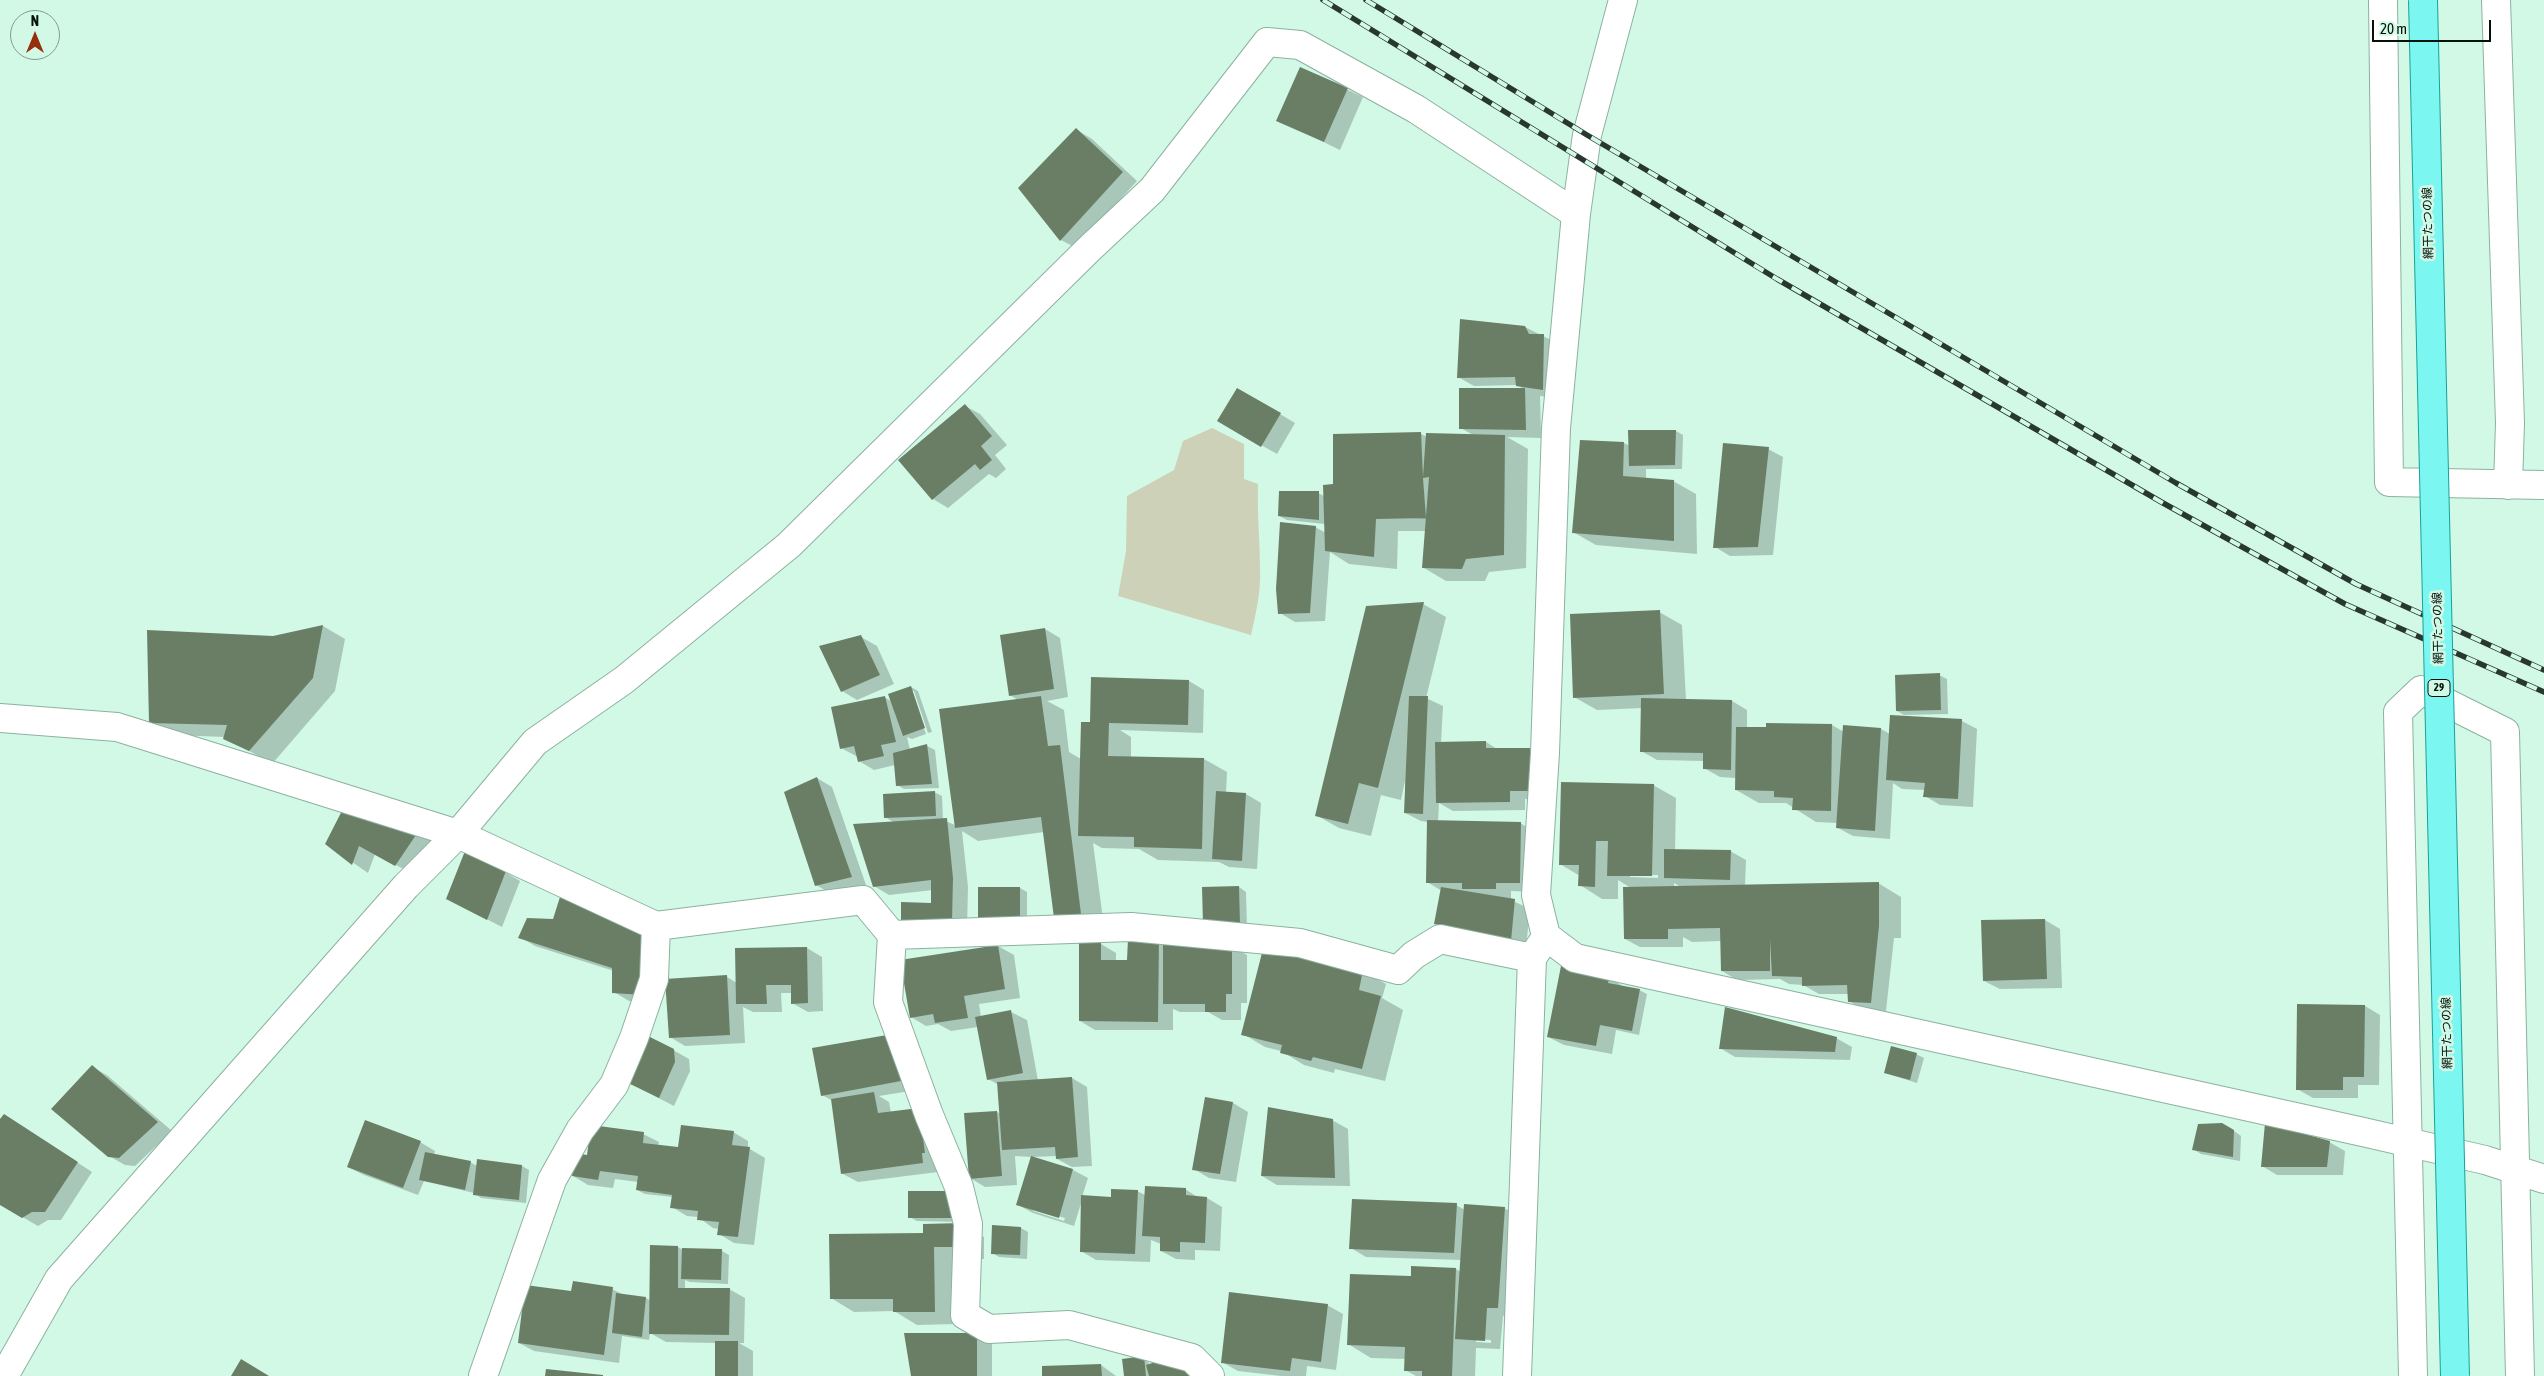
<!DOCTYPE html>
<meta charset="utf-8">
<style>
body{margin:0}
#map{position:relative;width:2544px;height:1376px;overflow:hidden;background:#d2f9e6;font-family:"Asap Condensed",sans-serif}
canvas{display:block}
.north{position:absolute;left:10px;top:10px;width:50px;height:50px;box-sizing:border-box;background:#d2f9e6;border:1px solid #809c8e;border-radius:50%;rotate:0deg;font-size:14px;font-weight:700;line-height:20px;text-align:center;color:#05110b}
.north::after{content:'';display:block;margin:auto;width:18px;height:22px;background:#962f0b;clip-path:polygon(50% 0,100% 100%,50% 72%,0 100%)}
.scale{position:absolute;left:2372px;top:20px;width:119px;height:22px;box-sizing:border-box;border:2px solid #05110b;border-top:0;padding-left:6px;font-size:15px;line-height:18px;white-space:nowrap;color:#05110b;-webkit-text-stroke:4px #d2f9e6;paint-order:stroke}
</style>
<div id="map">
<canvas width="2544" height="1376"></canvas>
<div class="north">N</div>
<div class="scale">20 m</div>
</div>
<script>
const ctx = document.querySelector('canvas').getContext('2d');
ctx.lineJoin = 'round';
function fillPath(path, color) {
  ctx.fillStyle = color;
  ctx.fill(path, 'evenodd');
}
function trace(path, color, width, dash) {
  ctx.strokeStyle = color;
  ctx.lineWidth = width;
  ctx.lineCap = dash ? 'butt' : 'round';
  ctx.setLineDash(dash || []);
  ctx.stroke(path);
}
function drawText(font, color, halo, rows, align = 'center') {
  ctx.font = font + ' "Asap Condensed","Noto Sans JP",sans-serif';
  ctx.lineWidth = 5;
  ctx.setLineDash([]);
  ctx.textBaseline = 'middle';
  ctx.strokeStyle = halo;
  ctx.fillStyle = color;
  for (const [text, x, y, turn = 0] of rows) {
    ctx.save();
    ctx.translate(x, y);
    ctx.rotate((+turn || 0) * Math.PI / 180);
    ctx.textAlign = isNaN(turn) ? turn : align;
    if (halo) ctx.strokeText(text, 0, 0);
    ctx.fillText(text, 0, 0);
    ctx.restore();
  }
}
fillPath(new Path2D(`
 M1212,428L1244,444V479L1258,484C1257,513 1260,541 1260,569C1261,592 1256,613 1251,635L1118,596L1126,551L1127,496L1174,470L1183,441Z`), '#cdd1b8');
fillPath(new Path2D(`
 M1301,68L1363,97L1340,150L1278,120Z
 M1077,130L1092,139L1137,181L1076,248L1061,240Z
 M1525,327L1559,344L1558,398L1540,396L1541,438L1507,437L1528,449L1526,568L1489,572L1485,581H1446L1424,568L1426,531H1398L1397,569L1349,564L1330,552L1325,621L1295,622L1280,613L1315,527L1326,533L1325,524L1287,520L1279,516L1318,493L1324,496L1334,485L1421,434L1427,437L1473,435L1461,428L1522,388L1517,385L1474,386L1458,377Z
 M1238,389L1295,423L1277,454L1219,421Z
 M965,406L980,414L1007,445L995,455L1006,469L996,478L989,474L948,508L933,499Z
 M1676,431L1683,435L1682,469H1646V479L1673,481L1696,494L1697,554L1596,545L1573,532L1624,443L1630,446Z
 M1768,449L1783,457L1773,555L1730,556L1715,547Z
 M1423,604L1446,617L1426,698L1443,706L1441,743L1486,742L1497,749H1530L1545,758V799H1525V810L1453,811L1439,803L1438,822L1520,823L1535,832V892L1511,891V900L1530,909L1526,948L1451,932L1435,923L1442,891L1427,882L1428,822L1421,821L1405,813V781L1401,800L1381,795L1371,836L1339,828L1316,815Z
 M1659,612L1682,625L1686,700L1732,701L1747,710V728H1768V724L1832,725L1844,732L1881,729L1890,734L1891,716L1962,721L1977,729L1973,807L1940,805L1925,796V790L1902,789L1893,783L1890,839L1853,836L1838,828V823L1816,822L1786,803H1759L1736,790V778L1720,777L1704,768V761L1657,760L1641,751L1642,708L1597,710L1574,697Z
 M323,626L345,639L335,691L272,764L225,737L173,735L150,722L273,637Z
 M1045,629L1060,638L1068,697L1047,701L1064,710L1069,752L1081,759L1095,724L1189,681L1204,690L1203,733L1120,730L1131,737V758L1204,759L1227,772L1226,793L1246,794L1261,803L1257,869L1229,867L1219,862L1158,860L1139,849L1102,848L1093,843L1104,927L1055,917L1044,832L978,841L962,831L968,887L967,930L918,929L933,904V890L889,895L874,886L895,823L885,817L934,792L942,796L943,820L955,825L1018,700L1010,695Z
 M861,637L877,646L894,684L857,700L842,691Z
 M1939,675L1947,679L1948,714L1904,715L1897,711Z
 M911,687L918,691L932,732L928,733L914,691H911L926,734L912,739L907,737L910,750L927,746L935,750L939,788L904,789L897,785L895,765L874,770L859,761L858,757L841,748L884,697L893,702Z
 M817,778L832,787L866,885L832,894L816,885Z
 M1653,785L1676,798L1675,851H1730L1746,860L1745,886L1878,883L1901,897V938H1894L1886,1011L1864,1010L1849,1001L1848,994H1819L1803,985L1789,984L1780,979L1737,980L1722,971L1721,941L1692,942L1683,937V947H1640L1625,939L1631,888L1618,880V899H1602L1580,885V876L1560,864ZM1630,875H1658V878L1630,877ZM1674,883L1681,887H1674Z
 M418,833L433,841L411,873L375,854L368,873L326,844Z
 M505,872L520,881L502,927L463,907Z
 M1239,887L1246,892L1247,928H1211L1203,888Z
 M1020,888L1027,892V923L980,919Z
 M554,920L658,1003L629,1001L614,992V971L535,946L520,937Z
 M2045,920L2060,929L2062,988L2000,989L1984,981Z
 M1158,941L1169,946H1232L1247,955V1003H1241V1020H1222L1208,1012H1180L1173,1009V1030H1095L1080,1021L1101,944L1116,953V961H1129Z
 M998,946L1014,955L1020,998L979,1004L981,1017L1011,1012L1027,1020L1038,1081L1072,1078L1087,1087L1092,1166L1072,1167L1057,1159V1156L1032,1157L1073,1170L1088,1178L1082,1197L1112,1198L1137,1191L1145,1195L1185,1189L1199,1198H1207L1222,1207L1220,1251L1195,1250V1260L1176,1259L1161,1251V1244L1151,1240L1150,1262L1096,1260L1081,1251L1082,1200L1074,1226L1033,1213L1018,1205L1032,1157L1015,1156L1017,1185L985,1187L970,1178L997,1112L1001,1114L999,1085L988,1079L978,1027L951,1031L938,1024L926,1026L911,1017L902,961ZM1033,1209L1065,1218L1064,1221L1033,1211Z
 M807,948L822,957L823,1011L808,1012L792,1003V993H781L782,1012H753L743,1007L745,1043L685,1046L670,1037L727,977L737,983Z
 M1363,971L1386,984L1382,998L1403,1010L1385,1081L1335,1069L1334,1073L1304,1065L1281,1051L1265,1047L1243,1034Z
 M1609,977L1624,987L1639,990L1647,994L1639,1035L1616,1030L1612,1054L1564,1045L1548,1037Z
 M2365,1006L2380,1015L2379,1085H2358V1098H2313L2297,1089Z
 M893,1035L916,1090L879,1096L889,1102L891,1113L919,1109L938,1172L858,1182L843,1174L833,1101L822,1095Z
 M1836,1038L1852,1047L1850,1060L1735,1057L1720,1048Z
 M673,1050L689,1059L690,1071L674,1106L641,1089Z
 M1916,1054L1924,1058L1917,1083L1885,1073Z
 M93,1067L108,1076L172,1131L135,1166L125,1165L109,1156Z
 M1206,1098L1233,1103L1248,1112L1236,1182L1209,1178L1194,1169Z
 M1332,1120L1348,1129L1350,1186L1277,1185L1262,1176Z
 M0,1121L19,1124L92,1172L61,1220H48L38,1226L0,1204Z
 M2230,1128L2241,1136L2240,1161L2201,1154L2193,1149Z
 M733,1132L748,1141V1148L765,1158L754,1245L734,1243L719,1234V1229L713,1228L698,1217L687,1216L672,1207L673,1197L645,1194L637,1190L638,1182L615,1179L613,1188L588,1185L573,1176L588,1156L643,1134L659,1142L658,1146L679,1149Z
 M420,1142L435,1151L434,1155L470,1162L477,1166L478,1161L522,1166L529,1170L526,1203L481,1198L474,1193L424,1181L418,1195L364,1175L348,1167Z
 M2329,1142L2345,1151L2343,1175H2277L2262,1166Z
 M909,1192L961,1222L917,1221L909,1217Z
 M1456,1205L1465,1210L1504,1208L1520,1217L1513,1316H1503L1500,1349L1476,1348L1475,1376H1416L1405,1370L1406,1359L1371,1358L1348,1344L1412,1278L1456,1269L1461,1272L1462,1260L1366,1257L1351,1248ZM1476,1339L1491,1340V1343L1476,1342Z
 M961,1224L984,1237V1259H956L957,1324L917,1325L894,1311L854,1312L831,1298L924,1234Z
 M1021,1228L1028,1232L1027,1259L999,1257L992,1253Z
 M651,1247H678L683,1250L722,1251L729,1255L728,1284L690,1282L685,1280V1289H729L745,1298L744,1343H739L753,1351V1376H716V1343L666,1342L650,1333L649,1340L622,1336L619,1363L534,1351L519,1343L572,1293L612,1289L624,1295L646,1298L651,1301Z
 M1327,1305L1343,1314L1336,1370L1307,1366L1306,1376H1281L1238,1371L1222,1362Z
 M977,1334L992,1343V1376H912Z
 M1143,1358L1151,1365L1200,1376H1125Z
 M1101,1365L1116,1376H1043Z`), '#0003');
fillPath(new Path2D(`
 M1300,67L1348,88L1324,142L1276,121Z
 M1076,128L1123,172L1060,241L1018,188Z
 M1460,319L1525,326L1529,334H1544L1543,390L1516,386L1515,377L1457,378Z
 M1237,388L1281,413L1261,447L1217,421Z
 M1459,388H1525L1526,430L1459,429Z
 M965,404L992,436L981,446L992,460L980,470L975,464L932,500L898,460Z
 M1628,430H1676L1675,465L1629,466Z
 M1421,432L1423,477L1426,433L1505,435L1504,555L1466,559L1462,569L1422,568L1429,477L1423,478L1426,518L1376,519L1374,557L1325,551L1323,485L1333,484V434Z
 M1580,440L1624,442L1623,476L1674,480V541L1572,533Z
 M1723,443L1769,447L1758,547L1713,548Z
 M1279,491H1319V520L1278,516Z
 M1280,522L1316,526L1310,613L1278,614L1276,589Z
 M1424,602L1378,788L1359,783L1348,824L1315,816L1366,606Z
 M1660,610L1664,694L1573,698L1570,614Z
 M323,625L313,678L249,751L223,739L227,725L149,723L147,630L273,636Z
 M1045,628L1054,689L1009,696L1000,635Z
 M861,635L880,675L841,692L819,646Z
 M1940,673L1941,710L1896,711L1895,675Z
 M1091,677L1189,680L1188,725L1109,723L1108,756L1204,758L1202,849L1134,847V837L1078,836L1081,722H1090Z
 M911,686L925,728L903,736L888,694Z
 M885,696L896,742L881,745L884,756L858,762L854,746L840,749L831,707Z
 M1041,696L1048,746L1060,745L1081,914L1054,918L1041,817L955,828L939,709Z
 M1409,696H1428L1423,814L1404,813Z
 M1641,698L1732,700L1731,770L1703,769V753L1640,752Z
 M1890,715L1962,719L1958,799L1923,797L1925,783L1886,780Z
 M1766,723L1832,724L1831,811L1792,810L1793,798L1774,797V791L1735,790L1736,727H1766Z
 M1843,725L1881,728L1875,831L1836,828Z
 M1486,741V748H1530V791H1510V802L1436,803L1435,742Z
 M927,744L932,784L896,786L893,753Z
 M817,777L852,877L815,886L784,792Z
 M1561,782L1654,784L1652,876H1607L1608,841H1596L1595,887L1578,886L1579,865H1559Z
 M935,791L936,816L884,818L883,794Z
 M1216,791L1246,793L1242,861L1212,859Z
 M346,803L418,832L395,866L359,846L352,865L325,844Z
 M947,818L953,878L952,922L901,921V902L931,903V880L873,887L853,824Z
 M1427,820L1521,822L1520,883H1496V889H1462V883H1426Z
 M1664,849L1731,850L1730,880L1664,878Z
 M465,851L506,871L487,920L446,899Z
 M1879,882V926L1871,1003L1848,1002L1847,985L1802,986V977L1772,976L1770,939V971H1721L1720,928L1668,929V939H1624L1623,887Z
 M1239,886L1240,924L1203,925L1202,887Z
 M978,887H1020V920H978Z
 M1441,887L1515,899L1511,941L1434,924Z
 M560,897L646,929L643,995L612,993V968L518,938L527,918L553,919Z
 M2045,919L2047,979L1983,981L1981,920Z
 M1128,939H1159L1158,1022L1079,1021V943H1101V960H1127Z
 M998,945L1005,989L964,996L968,1018L935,1023L933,1014L910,1018L900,960Z
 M1163,945H1232V994H1226V1012H1205V1004H1163Z
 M1264,945L1363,970L1359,990L1381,996L1362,1069L1313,1057L1311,1061L1280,1053L1282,1045L1241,1035Z
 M807,947L808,1003L791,1004V985H766L767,1004H736L735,948Z
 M1561,966L1610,975L1608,983L1640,989L1632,1031L1600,1025L1596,1046L1547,1037Z
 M727,975L730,1035L669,1038L665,979Z
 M2297,1004L2365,1005L2364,1077H2343V1090H2296Z
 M1725,1007L1837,1037L1835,1052L1719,1049Z
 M1011,1010L1023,1073L987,1080L975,1017Z
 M893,1034L901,1081L821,1096L812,1048Z
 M646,1035L674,1049L675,1062L659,1098L624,1081Z
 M1891,1046L1917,1053L1910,1080L1884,1073Z
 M92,1065L158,1122L119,1158L108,1157L51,1109Z
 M1072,1077L1078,1157L1056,1159L1055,1147L1002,1150L997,1082Z
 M874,1092L878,1113L919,1108L925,1153H922L923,1163L841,1174L831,1099Z
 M1205,1097L1233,1102L1220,1174L1192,1170Z
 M1268,1107L1333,1119L1335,1178L1261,1176Z
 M997,1111L1002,1176L969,1179L964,1113Z
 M4,1114L78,1162L45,1212H32L22,1218L0,1205V1119Z
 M365,1120L421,1141L403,1188L347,1167Z
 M2222,1123L2234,1130L2233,1157L2192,1150L2198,1124Z
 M2265,1123L2330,1141L2327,1167H2261Z
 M591,1125L644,1132L643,1143L678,1147L681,1125L734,1131L732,1145L750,1147L738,1237L717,1235L719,1222L697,1220L698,1211L670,1208L672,1195L636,1190L638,1176L600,1171L598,1180L572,1176L574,1153L587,1155Z
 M425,1152L471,1161L465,1190L419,1180Z
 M1031,1156L1073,1169L1059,1218L1016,1205Z
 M477,1159L522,1165L519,1200L473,1195Z
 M1145,1186L1186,1188V1195L1207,1197L1205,1243L1180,1242V1252L1160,1251V1237L1142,1236Z
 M1111,1189L1138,1190L1135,1254L1080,1252L1081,1195L1111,1197Z
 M908,1191H954V1218H908Z
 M1352,1199L1457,1203L1454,1253L1349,1249Z
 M1464,1204L1505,1207L1498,1308H1487L1485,1341L1455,1339Z
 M962,1223V1247H934L935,1312H893V1299H830L829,1234L923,1233V1224Z
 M992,1225L1021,1227L1020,1255L991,1254Z
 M650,1245L678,1246V1288H730L729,1335L649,1334Z
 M682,1248L722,1249L721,1280L681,1279Z
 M1411,1266L1456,1268L1452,1376H1422V1371H1404L1405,1347L1347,1345L1350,1274L1411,1276Z
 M573,1281L613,1287L604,1355L518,1343L525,1285L571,1291Z
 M1229,1292L1328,1304L1321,1362L1292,1358L1290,1371L1221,1363Z
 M616,1293L646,1297L642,1337L612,1333Z
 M904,1333H977V1376H911Z
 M715,1341H738V1376H715Z
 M1144,1356L1146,1376H1124L1122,1359Z
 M1171,1357L1202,1376H1149L1146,1365Z
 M241,1359L269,1376H231Z
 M1101,1364L1102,1376H1042V1366Z
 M546,1369L603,1375V1376H545Z`), '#6a7e65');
const minor = new Path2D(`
 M1623,0L1587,135L1576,214L1556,428L1545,753L1536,895L1546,936L1575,958L2363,1132L2485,1160L2544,1179
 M2383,0L2389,482L2544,485
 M2496,0L2510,423L2508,485
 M0,718L117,727L458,834L656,926L863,900L892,935L1131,927L1300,943L1398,970L1414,955L1440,939L1532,958
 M892,935L888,1002L929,1115L959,1187L968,1224L965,1315L989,1329L1069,1325L1192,1358L1210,1376
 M4,1376L59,1279L406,886L458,834L535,742L624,680L789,545L1088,250L1152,190L1267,42L1300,45L1416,109L1576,214
 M483,1376L552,1180L580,1130L614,1085L634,1038L654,979L656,926
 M1517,1376L1532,958L1542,943
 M2413,1376L2398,712L2421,690L2505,732L2520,1376`);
trace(minor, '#8db1a0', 30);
trace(minor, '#fff', 28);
const rail = new Path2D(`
 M1323,0L1777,279L2163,503L2345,604L2544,692
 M1366,0L1587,135L2176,483L2356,584L2544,670`);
trace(rail, '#283830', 5.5);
trace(rail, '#d2f9e6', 4, [11]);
const primaryBridge = new Path2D(`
 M2423,0L2455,1376`);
trace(primaryBridge, '#19a29a', 30, []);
trace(primaryBridge, '#7cf6f1', 28);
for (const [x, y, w] of [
 [2439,688,22]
]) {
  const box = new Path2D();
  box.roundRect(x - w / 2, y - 8.5, w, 17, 4);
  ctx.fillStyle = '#d2f9e6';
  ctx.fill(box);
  trace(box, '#05110b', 1);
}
drawText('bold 11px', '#05110b', null, [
 ["29",2439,688]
]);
drawText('12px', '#05110b', '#d2f9e6', [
 ["網干たつの線",2428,223,-91],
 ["網干たつの線",2438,628,-91],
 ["網干たつの線",2447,1033,-91]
]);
</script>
